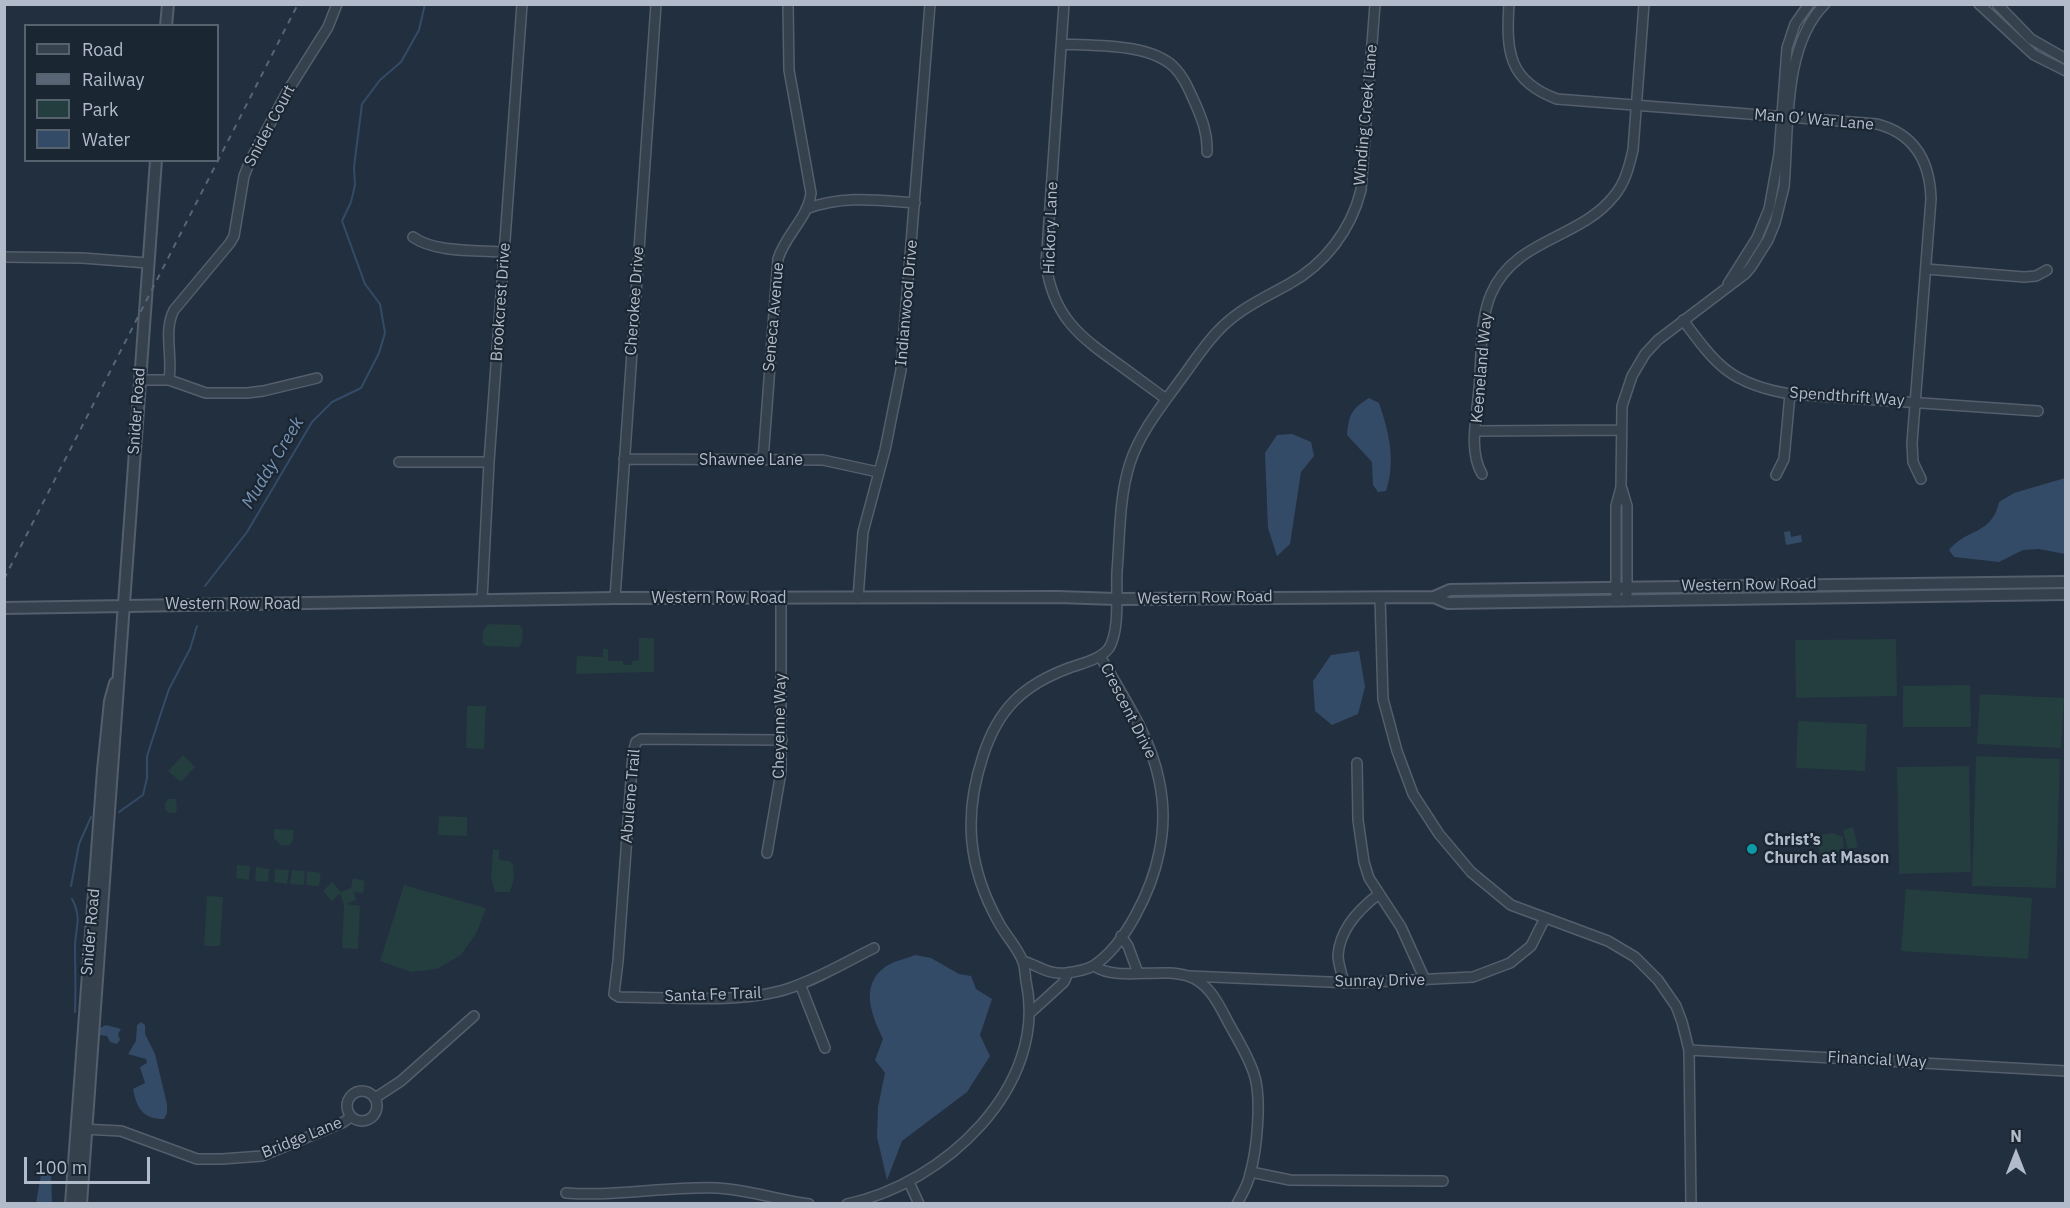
<!DOCTYPE html>
<meta charset="utf-8">
<style>
body{margin:0}
#map{position:relative;width:2070px;height:1208px;overflow:hidden;background:#222f3e;font-family:"IBM Plex Sans",sans-serif}
canvas{display:block}
.frame{position:absolute;inset:0;border:6px solid #b2bbc9;pointer-events:none}
.legend{position:absolute;left:24px;top:24px;width:195px;height:138px;box-sizing:border-box;background:#1b2633;border:2px solid #57626f;margin:0;padding:8px 10px;list-style:none;font-size:18px;color:#b2bbc9}
.legend li{display:flex;align-items:center;gap:12px;height:30px}
.legend b{width:30px;border:2px solid #57626f}
.north{position:absolute;left:1986px;top:1124px;width:60px;height:60px;-webkit-text-stroke:4px #1b2633;paint-order:stroke;rotate:0deg;font-size:16px;font-weight:700;line-height:24px;text-align:center;color:#b2bbc9}
.north::after{content:'';display:block;margin:auto;width:21px;height:27px;background:#b2bbc9;clip-path:polygon(50% 0,100% 100%,50% 72%,0 100%)}
.scale{position:absolute;left:24px;top:1157px;width:126px;height:27px;box-sizing:border-box;border:3px solid #b2bbc9;border-top:0;padding-left:8px;font-size:18px;line-height:21px;white-space:nowrap;color:#b2bbc9;-webkit-text-stroke:4px #1b2633;paint-order:stroke}
</style>
<div id="map">
<canvas width="2070" height="1208"></canvas>
<div class="frame"></div>
<ul class="legend">
<li><b style="height:8px;background:#36414e"></b>Road</li>
<li><b style="height:8px;background:#586576"></b>Railway</li>
<li><b style="height:16px;background:#243d3f"></b>Park</li>
<li><b style="height:16px;background:#344b67"></b>Water</li>
</ul>
<div class="north">N</div>
<div class="scale">100 m</div>
</div>
<script>
const ctx = document.querySelector('canvas').getContext('2d');
ctx.lineJoin = 'round';
function fillPath(path, color) {
  ctx.fillStyle = color;
  ctx.fill(path, 'evenodd');
}
function trace(path, color, width, dash) {
  ctx.strokeStyle = color;
  ctx.lineWidth = width;
  ctx.lineCap = dash ? 'butt' : 'round';
  ctx.setLineDash(dash || []);
  ctx.stroke(path);
}
function drawText(font, color, halo, rows, align = 'center') {
  ctx.font = font + ' "IBM Plex Sans",sans-serif';
  ctx.lineWidth = 4.5;
  ctx.setLineDash([]);
  ctx.textBaseline = 'middle';
  ctx.strokeStyle = halo;
  ctx.fillStyle = color;
  for (const [text, x, y, turn = 0] of rows) {
    ctx.save();
    ctx.translate(x, y);
    ctx.rotate((+turn || 0) * Math.PI / 180);
    ctx.textAlign = isNaN(turn) ? turn : align;
    if (halo) ctx.strokeText(text, 0, 0);
    ctx.fillText(text, 0, 0);
    ctx.restore();
  }
}
fillPath(new Path2D(`
 M488,624L520,625L523,630L522,643L518,647L486,646L482,642L483,630Z
 M639,638H654V672L576,674L577,656L603,657V649H608V661H623V665H631L632,661L639,660Z
 M1896,639L1897,696L1796,698L1795,640Z
 M1970,685L1971,727H1903V686Z
 M1980,694L2064,698L2061,748L1977,744Z
 M467,706H486L484,749L466,748Z
 M1798,721L1867,724L1865,771L1796,768Z
 M183,755L195,767L181,782L168,771Z
 M1976,756L2060,759L2056,888L1972,886Z
 M1969,766L1971,872L1899,874L1897,767Z
 M168,799H176L177,810L175,813H168L165,809V803Z
 M439,816L467,817V836L438,835Z
 M1853,827L1858,847L1848,849L1843,830Z
 M274,829L294,830L293,841L288,846L280,845L274,838Z
 M1833,833L1843,837L1844,854L1835,864L1820,859L1819,848L1812,847L1811,842L1819,840L1821,835Z
 M493,850H499V860L509,861L513,864L514,879L510,892H495L491,879Z
 M237,865L250,866L249,880L236,878Z
 M256,867L269,869L268,882L255,881Z
 M275,869L289,870L287,884L274,882Z
 M292,870L305,871L304,885L290,884Z
 M307,871L321,873L319,886L306,885Z
 M353,878L365,881L363,893L354,892L356,900L346,904L360,906L358,949L342,948L344,905L340,893L332,901L323,891L332,882L341,892L351,888Z
 M404,885L486,908L477,932L461,955L437,969L411,972L380,961Z
 M1906,889L2032,898L2028,959L1901,951Z
 M207,896L223,897L220,946H204Z`), '#243d3f');
fillPath(new Path2D(`
 M1369,398L1379,403C1389,432 1396,461 1386,491L1378,492L1373,485L1372,462L1347,435C1349,415 1351,409 1369,398Z
 M1292,434L1311,442L1314,456L1301,472L1290,544L1277,556L1268,528L1265,453L1277,435Z
 M2065,478V554L2039,549L2023,550L1999,562L1954,557L1949,550C1967,528 1992,535 1999,502L2014,493Z
 M1790,531L1791,537L1801,535L1802,542L1786,545L1784,532Z
 M1359,651L1365,687L1358,714L1332,725L1315,711L1313,681L1331,655Z
 M915,955L931,958L959,974L971,976L976,989L992,999L980,1035L990,1056L967,1092L902,1141L887,1180L877,1137L878,1107L885,1073L875,1060L883,1039C872,1016 859,986 885,967C893,961 906,959 915,955Z
 M141,1022L145,1025V1034L155,1054L167,1104V1113L164,1119C143,1119 137,1109 133,1089L145,1083L140,1067L147,1063L146,1059L128,1054L136,1041L137,1025Z
 M106,1025L121,1029L118,1034L120,1040L117,1044L110,1042L107,1036L98,1035L100,1028Z
 M45,1171L51,1173L52,1203H36L41,1175Z`), '#344b67');
trace(new Path2D(`
 M205,586L247,532L312,422L332,402L361,388L379,353L385,333L380,304L365,284L342,221L351,202L355,185L354,167L362,104L380,80L401,62L419,30L425,4
 M119,812L143,795L147,778V756L162,710L169,689L190,649L197,626
 M71,886L79,844L91,817
 M72,899C82,918 76,926 75,945C75,967 76,990 75,1012`), '#344b67', 2);
const minor = new Path2D(`
 M1064,4L1046,264C1053,317 1080,337 1121,366C1136,377 1151,388 1166,399
 M1509,4C1506,51 1508,81 1557,99L1877,124C1915,134 1930,162 1931,199L1912,443L1913,462L1921,479
 M1979,4L2034,55L2066,71
 M1997,4L2031,39L2066,59
 M1062,44C1095,46 1149,43 1174,67C1184,77 1189,90 1195,103C1202,119 1208,134 1207,152
 M806,209C842,195 877,200 915,203
 M413,237C435,253 478,250 505,252
 M4,257L82,258L148,263
 M1926,269L2024,277L2036,276L2047,270
 M1728,284L1757,238L1769,209L1779,154L1787,48L1795,24L1809,4
 M1683,320C1717,366 1731,384 1790,394L2038,411
 M140,380H169L206,393H247L263,391L317,378
 M169,380C173,356 163,331 174,310L230,243L234,236L244,176L250,161L287,92L328,27L337,4
 M1476,431L1621,430
 M624,459L823,460L878,472
 M763,460L778,259C785,235 808,218 811,193L789,70L788,4
 M399,462H489
 M1482,474C1468,450 1477,416 1479,389C1482,359 1479,322 1491,294C1515,238 1579,240 1614,196C1625,183 1629,167 1633,150L1644,4
 M1776,475L1784,459L1790,394
 M1622,489L1627,506V601
 M1380,597L1383,699L1397,751L1413,794L1439,834L1471,872L1511,905L1608,941L1635,957L1658,980L1676,1006L1682,1022L1689,1050L1691,1204
 M615,598L656,4
 M858,598L863,532L885,450L901,370L930,4
 M482,600L489,462L522,4
 M1616,601V506L1621,487L1622,406L1632,376L1645,354L1658,340L1745,274L1751,267L1768,240L1775,223L1784,187C1789,131 1782,46 1825,4
 M782,740L641,739L636,742L633,753L618,961L614,994L619,997C669,997 740,1004 787,989C818,979 846,962 874,948
 M1357,763L1358,820L1364,862L1369,878L1401,927L1425,980
 M767,853L781,772V598
 M1121,936L1128,946L1138,973
 M1023,961C1039,966 1049,975 1066,973C1074,972 1086,970 1093,966C1125,946 1152,889 1159,853C1164,830 1164,803 1159,780C1150,735 1122,695 1100,656
 M1094,966C1118,982 1160,967 1188,976C1209,983 1218,1003 1227,1020C1236,1037 1248,1055 1254,1074C1262,1097 1257,1150 1250,1174C1248,1185 1242,1194 1237,1204
 M1189,976L1352,983L1473,977L1510,963L1531,946L1545,918
 M1344,983C1342,974 1338,964 1338,955C1340,929 1359,909 1379,894
 M800,984L825,1048
 M1030,1013L1064,982L1068,973
 M1689,1050L2066,1071
 M347 1106a15 15 0 1 1 30 0a15 15 0 1 1-30 0Z
 M375,1098L401,1081L474,1016
 M82,1129L121,1131L197,1159H222L262,1156L342,1123L351,1117
 M1251,1172L1290,1180L1443,1181
 M909,1182L919,1204
 M566,1193C617,1197 667,1186 718,1188C749,1190 779,1200 809,1204
 M847,1204C943,1184 1049,1087 1026,981C1025,975 1025,967 1023,962C1018,948 1006,936 999,923C968,868 963,816 983,756C998,709 1023,685 1069,668C1082,663 1100,660 1109,648C1120,630 1116,593 1117,572C1120,536 1119,497 1130,463C1141,430 1164,403 1184,375C1195,360 1206,343 1219,330C1239,309 1264,298 1289,284C1325,264 1351,230 1361,190L1375,4`);
const tertiary = new Path2D(`
 M166,26L168,4
 M1434,597L1448,603L2066,594
 M4,608L615,598L1058,597L1116,599L1434,597L1450,590L2066,582
 M71,1204L103,770L110,701L115,683
 M81,1204C106,856 130,508 156,160`);
trace(minor, '#545e6c', 12);
trace(tertiary, '#545e6c', 14);
trace(minor, '#36414e', 9);
trace(tertiary, '#36414e', 10);
trace(new Path2D(`
 M4,579L298,4`), '#586576', 2, [6, 6]);
for (const [x, y, r, color] of [
 [1752,849,6,"#0f9aa8"]
]) {
  const dot = new Path2D();
  dot.arc(x, y, r, 0, 2 * Math.PI);
  ctx.fillStyle = color;
  ctx.fill(dot);
  trace(dot, '#1b2633', 2);
}
drawText('16px', '#b2bbc9', '#1b2633', [
 ["Winding Creek Lane",1366,115,-85],
 ["Man O’ War Lane",1814,120,5],
 ["Snider Court",270,126,-62],
 ["Hickory Lane",1051,228,-88],
 ["Cherokee Drive",635,301,-86],
 ["Brookcrest Drive",501,302,-86],
 ["Indianwood Drive",907,303,-85],
 ["Seneca Avenue",774,317,-85],
 ["Keeneland Way",1482,368,-85],
 ["Spendthrift Way",1847,397,4],
 ["Snider Road",137,411,-86],
 ["Shawnee Lane",751,460],
 ["Western Row Road",1749,585,-1],
 ["Western Row Road",719,598],
 ["Western Row Road",1205,598,-1],
 ["Western Row Road",233,604],
 ["Crescent Drive",1128,711,63],
 ["Cheyenne Way",780,726,-89],
 ["Abulene Trail",631,796,-85],
 ["Snider Road",91,932,-85],
 ["Sunray Drive",1380,981,-1],
 ["Santa Fe Trail",713,995,-2],
 ["Financial Way",1877,1060,3],
 ["Bridge Lane",302,1138,-22]
]);
drawText('bold 16px', '#b2bbc9', '#1b2633', [
 ["Christ’s",1764,840],
 ["Church at Mason",1764,858]
], 'left');
drawText('italic 18px', '#7793b3', '#1b2633', [
 ["Muddy Creek",273,463,-59]
]);
</script>
